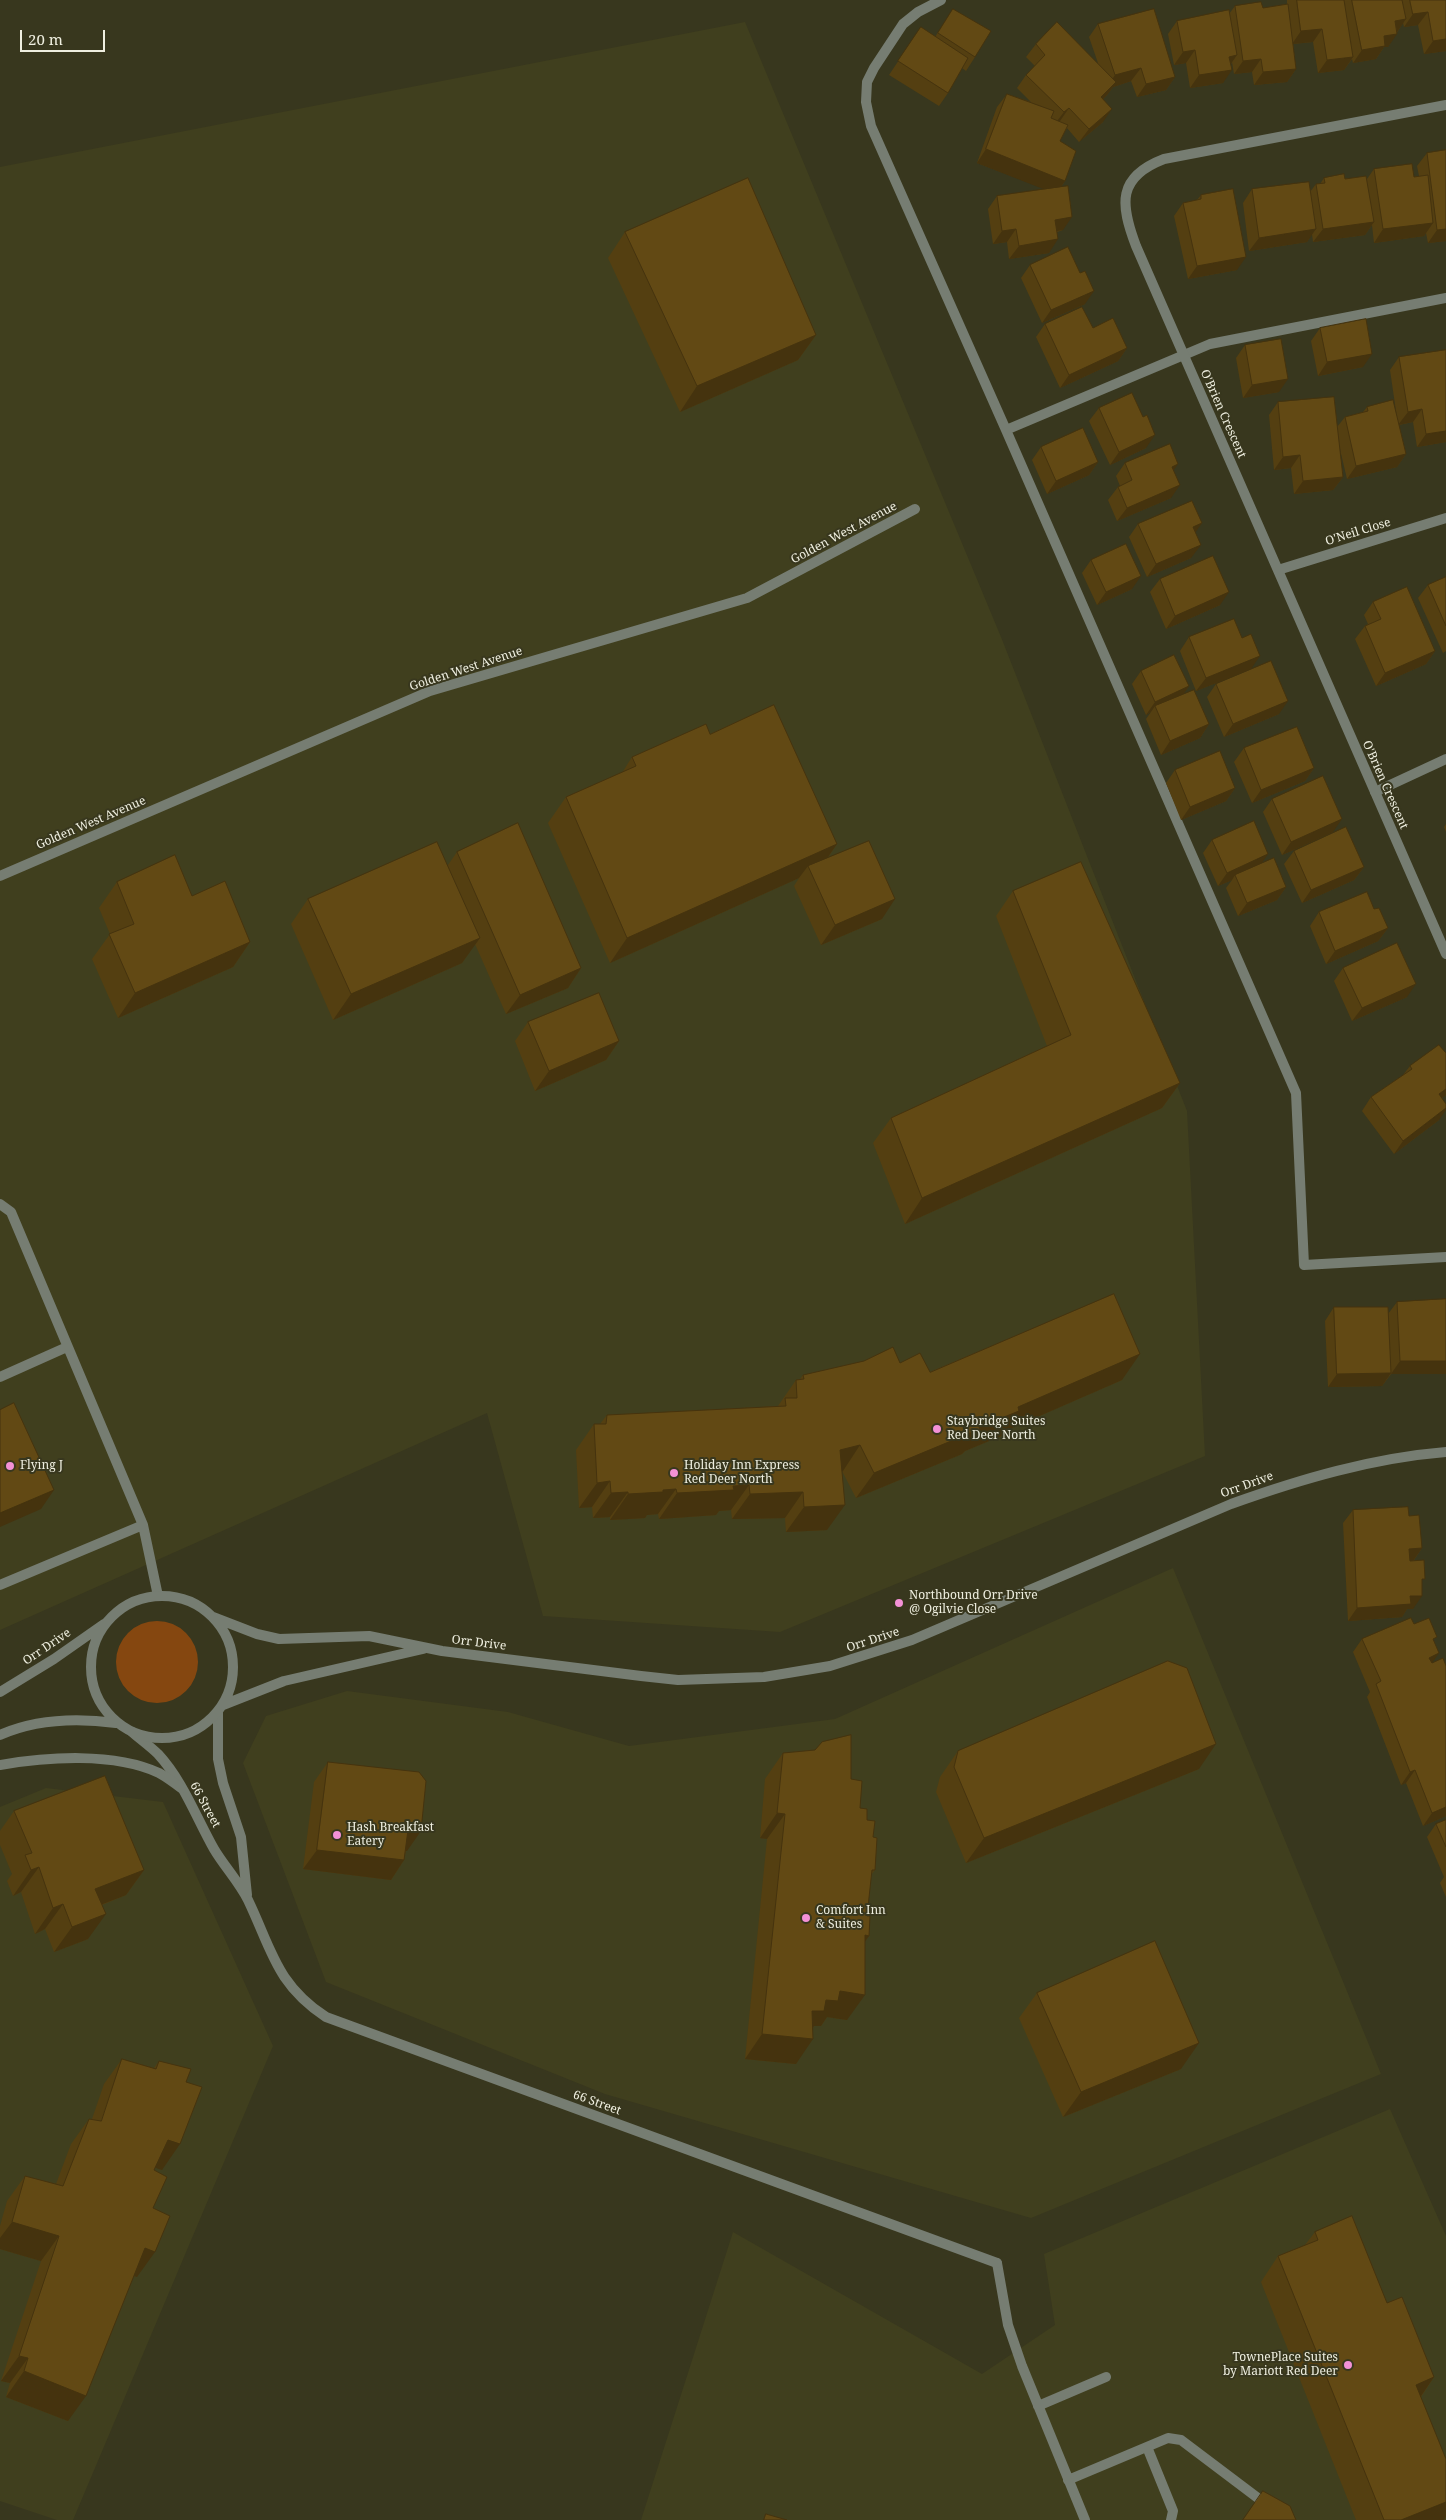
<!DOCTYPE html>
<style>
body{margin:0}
#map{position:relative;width:1446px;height:2520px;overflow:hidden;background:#38371e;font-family:"Noto Serif",serif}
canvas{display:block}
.scale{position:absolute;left:20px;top:30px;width:85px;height:22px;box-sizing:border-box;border:2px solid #efefe0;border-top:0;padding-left:6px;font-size:15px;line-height:18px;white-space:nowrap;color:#efefe0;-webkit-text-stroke:4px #38371e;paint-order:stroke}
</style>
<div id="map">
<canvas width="1446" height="2520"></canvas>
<div class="scale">20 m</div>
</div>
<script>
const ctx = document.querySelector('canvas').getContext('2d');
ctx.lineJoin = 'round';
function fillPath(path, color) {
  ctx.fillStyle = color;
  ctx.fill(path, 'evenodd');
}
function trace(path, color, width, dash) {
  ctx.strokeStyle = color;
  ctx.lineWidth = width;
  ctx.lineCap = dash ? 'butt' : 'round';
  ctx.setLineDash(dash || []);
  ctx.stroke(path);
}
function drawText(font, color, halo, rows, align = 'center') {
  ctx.font = font + ' "Noto Serif",serif';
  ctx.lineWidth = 4;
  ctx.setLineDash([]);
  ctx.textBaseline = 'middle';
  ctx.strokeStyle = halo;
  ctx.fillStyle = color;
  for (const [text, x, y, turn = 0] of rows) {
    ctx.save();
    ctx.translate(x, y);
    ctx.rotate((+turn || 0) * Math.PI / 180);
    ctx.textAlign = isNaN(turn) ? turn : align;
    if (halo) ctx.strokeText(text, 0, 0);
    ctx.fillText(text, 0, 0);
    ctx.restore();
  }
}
fillPath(new Path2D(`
 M745,22L1001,637L1187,1111L1205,1456L780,1632L543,1616L487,1413L0,1630V167Z
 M1173,1568L1381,2074L1031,2218L605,2094L326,1982L243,1763L266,1716L347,1691L508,1712L629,1746L835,1719Z
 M46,1788L163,1802L273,2046L73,2520H57L0,2501V1807Z
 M1390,2109L1446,2236V2520H641L733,2232L982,2374L1055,2325L1044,2254Z`), '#403f1e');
fillPath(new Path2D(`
 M116 1662a41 41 0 1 1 82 0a41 41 0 1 1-82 0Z`), '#854710');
trace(new Path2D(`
 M941,0L918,12L903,24L874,68L867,82L866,102L871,126L1006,430
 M1446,298L1210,344L1006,430L1296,1093L1304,1265L1446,1257
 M1375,792L1446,759
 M0,1204L11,1212L143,1525L158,1596
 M0,1377L67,1347
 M0,1585L143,1525
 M997,2263L1008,2325L1022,2366L1085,2520
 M1038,2406L1106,2377
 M1147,2447L1173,2511L1171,2520
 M1068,2480L1168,2438L1181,2440L1287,2520`), '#767d72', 10);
trace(new Path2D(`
 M1446,105L1164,159C1117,177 1120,204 1136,246L1446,954
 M1278,570L1446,518
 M0,876L430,691L747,598L915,509
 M218,1712V1759L223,1783L241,1837L247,1895
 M132,1732C140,1739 150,1746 158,1754C183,1781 196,1817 214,1849C224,1866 239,1882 248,1900C272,1950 276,1984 326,2017L997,2263`), '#767d72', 10);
trace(new Path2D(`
 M91 1667a71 71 0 1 1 142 0a71 71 0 1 1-142 0Z
 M213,1617L257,1634L279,1639L369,1636L442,1651L641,1676L678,1680L764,1677L830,1666L912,1640L1231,1504C1301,1479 1372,1458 1446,1452
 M0,1692L54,1659L104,1624
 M223,1705L284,1681L423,1649
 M0,1735C36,1719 78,1718 116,1723
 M0,1765C47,1757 114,1752 159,1773C167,1777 174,1783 181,1788`), '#767d72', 10);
fillPath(new Path2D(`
 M1287,0H1446V51L1424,54L1418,25L1404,27L1403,23L1388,47H1384L1376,59L1353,63L1352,59L1344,70L1318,73L1313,42L1293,44L1296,69L1287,82L1254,85L1252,72L1234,74L1232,62L1223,83L1190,88L1186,63L1174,65L1168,34L1177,21L1229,14L1235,6L1263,8L1287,5Z
 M953,9L975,57L966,71L962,68L948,93L939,106L889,75L921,27L935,37Z
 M1098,24L1175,77L1166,90L1137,97L1131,81L1113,87L1107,95L1103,99V122L1079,142L1067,128L1060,141L1065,181L1061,187L1063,230L1057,232L1049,253L1009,259L1007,242L993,244L988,209L997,196L1045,189L977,163L997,107L1007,94L1031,102L1017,88L1026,75L1035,66L1026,57L1036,44L1098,63L1089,37Z
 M1427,153L1446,241L1428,243L1426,233L1424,236L1374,243L1372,225L1365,235L1313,242L1312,234L1307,242L1249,251L1243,203L1252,189L1310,192L1316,184H1320L1324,178L1367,179L1374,169L1414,177L1419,176L1417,166Z
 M1201,195L1237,270L1188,279L1174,216L1183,203L1197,200Z
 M625,232L816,335L798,360L680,412L608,258Z
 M1030,265L1085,304L1042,323L1021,278Z
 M1045,324L1093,328L1127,348L1118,361L1060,388L1036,337Z
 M1320,328L1363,367L1318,376L1311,341Z
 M1245,345L1279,392L1243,398L1236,358Z
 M1399,357L1446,442L1417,447L1413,422L1399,425L1406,454L1397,467L1347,479L1339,445L1343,477L1333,490L1294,494L1291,468L1274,470L1269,415L1278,402L1337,427L1345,417L1363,412L1367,407L1397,418L1390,370Z
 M1099,408L1146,448L1110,465L1089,421Z
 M1041,447L1098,462L1089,475L1047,494L1032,460Z
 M1125,463L1174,471L1171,498L1117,521L1108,500L1118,487L1120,486L1116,476Z
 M1138,524L1195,532L1191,558L1147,577L1129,537Z
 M1091,560L1132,589L1097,605L1082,573Z
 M1446,577V651L1443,653L1418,598L1428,585Z
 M1160,579L1220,605L1166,629L1150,592Z
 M1373,602L1435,651L1426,664L1376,686L1355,639L1365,626L1368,624L1364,615Z
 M1189,637L1251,669L1196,691L1180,651Z
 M1141,671L1189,686L1183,694L1209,724L1200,738L1161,755L1146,719L1151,712L1146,715L1132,684Z
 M1216,684L1279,714L1224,737L1207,697Z
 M710,734L837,844L827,859L882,919L821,945L794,886L799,878L610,963L548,823L566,797L622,773L632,757Z
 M1244,748L1314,768L1305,781L1252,803L1234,762Z
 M1175,770L1235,788L1226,801L1181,820L1166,783Z
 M1272,799L1333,832L1282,855L1263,812Z
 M1446,824V832L1444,827Z
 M1212,840L1261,864L1286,887L1277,900L1238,916L1226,888L1232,880L1218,886L1203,853Z
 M1294,851L1364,867L1354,880L1302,903L1284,864Z
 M457,852L581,968L568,988L506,1014L475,944L462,963L333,1020L291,924L308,899L448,865Z
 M117,882L250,942L233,967L118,1018L92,959L110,934L99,908Z
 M1013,891L1180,1083L1162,1108L905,1224L873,1143L891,1118L1047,1046L996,916Z
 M1374,909L1388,928L1378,941L1326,964L1310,926L1319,912Z
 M1343,968L1407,997L1352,1021L1334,981Z
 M528,1022L619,1041L606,1060L535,1091L515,1041Z
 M1410,1066L1446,1095L1442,1098L1439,1120L1394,1154L1362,1111L1371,1097L1403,1075Z
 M1397,1302L1446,1374H1391L1382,1386L1328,1387L1325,1321L1334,1307L1388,1314Z
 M900,1363L930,1372L1122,1380L1005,1431L1001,1436L965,1451L962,1454L856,1498L842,1471L827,1530L786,1532L785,1518L732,1519L731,1510L719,1511L716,1515L659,1519L658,1514L647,1515L645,1518L610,1520V1517L593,1518L592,1507L579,1508L576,1450L594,1424H600L607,1415L778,1406L796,1380L800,1379L803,1375Z
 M1353,1510L1409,1516L1422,1548L1414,1560L1422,1583L1413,1609H1407L1402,1617L1348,1621L1343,1523Z
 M1414,1624L1434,1641L1432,1663L1446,1816L1423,1826L1406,1783L1401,1785L1367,1697L1370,1692L1353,1652L1362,1639Z
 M958,1751L1199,1769L966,1863L936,1792L940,1777Z
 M783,1753L851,1779L860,1808L867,1820L873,1837L875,1870L871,1875L867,1916L869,1936L865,1941L847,2020L827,2017L821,2026H814L796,2064L745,2059L767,1839L760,1838L765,1779Z
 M328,1762L407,1851H406L404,1860L391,1880L303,1869L314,1782Z
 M14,1811L144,1870L126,1895L102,1905L88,1939L54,1952L45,1929L35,1934L21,1892L13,1896L7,1881L12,1874L0,1845V1831Z
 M1446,1820V1897L1440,1883L1444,1877L1427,1837L1436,1824Z
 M1037,1993L1181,2069L1063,2117L1019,2018Z
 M122,2059L154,2068L159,2061L186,2082L162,2170L155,2167L154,2170L153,2208L137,2277L134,2276L68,2421L6,2397L10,2383L1,2381L41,2261L0,2249V2226L7,2201L25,2176L56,2184L71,2144L89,2119H92L104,2084Z
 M1315,2232L1387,2303L1434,2377L1421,2397L1446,2517L1444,2520H1356L1261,2282L1278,2256L1305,2245Z`), '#543f11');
fillPath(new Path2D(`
 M1428,12L1418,25L1404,27L1413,14Z
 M1406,19L1397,32L1395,21Z
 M1322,29L1313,42L1292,44L1301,31Z
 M1397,34L1388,47H1384L1376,59L1353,63L1362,50L1384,36Z
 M1446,39V51L1424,54L1433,41Z
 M1195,50L1186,63L1174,65L1183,52Z
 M1237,55L1228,68L1229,57Z
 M1353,57L1344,70L1318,73L1327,60Z
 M1261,59L1252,72L1234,74L1243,61Z
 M1141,68L1131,81L1113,87L1107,95L1092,110L1115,75Z
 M1296,69L1287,82L1254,85L1263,72Z
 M1232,70L1223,83L1190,88L1199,75Z
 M1175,77L1166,90L1137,97L1146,84Z
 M1069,108L1060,121L1054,125L1064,112Z
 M1112,109L1103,122L1079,142L1089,129Z
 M986,149L1065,181L1056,194L977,163Z
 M1072,217L1063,230L1046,233L1055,220Z
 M1374,222L1365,235L1313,242L1323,229Z
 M1433,223L1424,236L1374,243L1383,229Z
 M1016,229L1007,242L993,244L1002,231Z
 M1316,229L1307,242L1249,251L1259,238Z
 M1446,229V241L1428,243L1437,230Z
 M1058,239L1049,253L1009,259L1019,246Z
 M1246,257L1237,270L1188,279L1197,266Z
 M1094,291L1085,304L1042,323L1051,310Z
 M816,335L798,360L680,412L697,386Z
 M1127,348L1118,361L1060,388L1069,375Z
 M1372,354L1363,367L1318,376L1327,362Z
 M1288,379L1279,392L1243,398L1252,385Z
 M1422,409L1413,422L1398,425L1408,412Z
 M1446,431V442L1417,447L1426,434Z
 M1155,435L1146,448L1110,465L1119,452Z
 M1406,454L1397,467L1347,479L1356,466Z
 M1300,455L1291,468L1274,470L1283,457Z
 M1098,462L1089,475L1047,494L1056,481Z
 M1178,464L1169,477L1172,467Z
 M1343,477L1333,490L1294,494L1303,481Z
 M1180,485L1171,498L1117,521L1127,508Z
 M1202,523L1193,536V527Z
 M1201,545L1191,558L1147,577L1156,564Z
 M1141,576L1132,589L1097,605L1106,592Z
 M1229,592L1220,605L1166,629L1175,616Z
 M1435,651L1426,664L1376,686L1385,673Z
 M1260,656L1251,669L1196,691L1206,678Z
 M1189,686L1180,699L1155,706L1151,712L1146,715L1155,702Z
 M1288,701L1279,714L1224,737L1233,724Z
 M1209,724L1200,738L1161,755L1170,741Z
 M1314,768L1305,781L1252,803L1261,790Z
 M1235,788L1226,801L1181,820L1190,807Z
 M1342,819L1333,832L1282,855L1291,842Z
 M837,844L819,870L808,866L799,878L610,963L627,938Z
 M1268,854L1259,867L1235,875L1232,880L1218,886L1227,873Z
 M1364,867L1354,880L1302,903L1311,890Z
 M1286,887L1277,900L1238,916L1247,903Z
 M895,899L882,919L821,945L835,925Z
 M1388,928L1378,941L1326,964L1335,951Z
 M480,938L462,963L333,1020L351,994Z
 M250,942L233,967L118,1018L135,993Z
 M581,968L568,988L506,1014L520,995Z
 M1416,984L1407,997L1352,1021L1362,1008Z
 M619,1041L606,1060L535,1091L549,1071Z
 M1180,1083L1162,1108L905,1224L922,1198Z
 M1446,1089V1095L1430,1107L1439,1094Z
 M1446,1108V1110L1439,1120L1394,1154L1403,1141Z
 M1140,1354L1122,1380L1005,1431L1001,1436L965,1451L962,1454L856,1498L874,1473L979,1427L1018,1407Z
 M1400,1361H1446V1374H1391Z
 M1391,1373L1382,1386L1328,1387L1337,1374Z
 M860,1445L843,1471L823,1475L840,1450Z
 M610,1481L592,1507L579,1508L597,1483Z
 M749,1485L731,1510L719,1511L716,1515L659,1519L677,1493L733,1486Z
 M676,1489L658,1514L647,1515L645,1518L610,1520L628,1494L663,1490Z
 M54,1490L41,1509L0,1527V1513Z
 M628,1492L610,1517L593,1518L611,1493Z
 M803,1492L785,1518L732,1519L750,1494Z
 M845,1505L827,1530L786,1532L804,1507Z
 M1422,1548L1413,1561L1400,1562L1409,1549Z
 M1410,1596H1422L1413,1609H1407L1402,1617L1348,1621L1357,1608Z
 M1439,1653L1430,1666L1429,1658Z
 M1216,1744L1199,1769L966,1863L984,1838Z
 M1415,1770L1406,1783L1401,1785L1410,1772Z
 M1446,1807V1816L1423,1826L1432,1813Z
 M777,1813L785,1814L767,1839L760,1838Z
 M408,1830L421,1831L407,1851L395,1850Z
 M317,1850L404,1860L391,1880L303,1869Z
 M39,1867L21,1892L13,1896L31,1870Z
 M144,1870L126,1895L77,1914L95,1889Z
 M63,1904L45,1929L35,1934L53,1908Z
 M106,1914L88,1939L54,1952L72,1927Z
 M865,1935L869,1936L851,1961Z
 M840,1991L865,1995L847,2020L827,2017L821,2026H814L807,2036L812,2011Z
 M762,2034L813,2039L796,2064L745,2059Z
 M1199,2043L1181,2069L1063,2117L1081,2092Z
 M168,2140L180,2144L162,2170L150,2166Z
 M12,2222L59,2236L41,2261L0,2249V2238Z
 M145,2248L155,2252L137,2277L128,2274Z
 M19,2356L28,2358L10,2383L1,2381Z
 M24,2371L86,2396L68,2421L6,2397Z
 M1434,2377L1417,2402L1416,2385Z
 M1446,2502V2517L1444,2520H1401Z`), '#45330e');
const building = new Path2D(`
 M1297,0H1344L1353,57L1327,60L1322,29L1301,31Z
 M1352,0H1402L1406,19L1395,21L1397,34L1384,36L1385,46L1362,50Z
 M1410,0H1446V39L1433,41L1428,12L1413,14Z
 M1261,2L1263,8L1288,4L1296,69L1263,72L1261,59L1243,61L1235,6Z
 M953,9L991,31L975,57L938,33Z
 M1154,9L1175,77L1146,84L1141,68L1115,75L1098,24Z
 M1229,10L1237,55L1229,57L1232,70L1199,75L1195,50L1183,52L1177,21Z
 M1057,22L1116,82L1101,97L1112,109L1089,129L1069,108L1064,112L1026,75L1045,55L1036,44Z
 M921,27L968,58L948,93L898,61Z
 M1007,94L1054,111L1051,118L1068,125L1060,141L1076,151L1065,181L986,149Z
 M1446,150V229L1437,230L1427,153Z
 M1412,164L1414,177L1428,175L1433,223L1383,229L1374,169Z
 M1344,174L1345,179L1366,176L1374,222L1323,229L1316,184L1325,183L1324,178Z
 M748,178L816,335L697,386L625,232Z
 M1309,182L1316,229L1259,238L1252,189Z
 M1068,186L1072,217L1055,220L1058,239L1019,246L1016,229L1002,231L997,196Z
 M1233,189L1246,257L1197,266L1183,203L1201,199V195Z
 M1068,247L1080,273L1085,271L1094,291L1051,310L1030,265Z
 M1082,307L1093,328L1113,318L1127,348L1069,375L1045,324Z
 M1366,319L1372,354L1327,362L1320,328Z
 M1281,339L1288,379L1252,385L1245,345Z
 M1446,350V431L1426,434L1422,409L1408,412L1399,357Z
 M1132,393L1143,417L1147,415L1155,435L1119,452L1099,408Z
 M1334,397L1343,477L1303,481L1300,455L1283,457L1278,402Z
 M1393,400L1406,454L1356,466L1345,417L1368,411L1367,407Z
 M1083,428L1098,462L1056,481L1041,447Z
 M1170,444L1178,464L1172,467L1180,485L1127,508L1118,487L1132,480L1125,463Z
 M1192,501L1202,523L1193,527L1201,545L1156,564L1138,524Z
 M1126,544L1141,576L1106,592L1091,560Z
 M1213,556L1229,592L1175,616L1160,579Z
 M1446,577V626L1428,585Z
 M1407,587L1435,651L1385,673L1365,626L1381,619L1373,602Z
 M1234,619L1242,638L1251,634L1260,656L1206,678L1189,637Z
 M1174,655L1189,686L1155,702L1141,671Z
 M1271,661L1288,701L1233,724L1216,684Z
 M1194,690L1209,724L1170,741L1155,706Z
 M774,705L837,844L627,938L566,797L636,766L632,757L706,724L710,734Z
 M1297,727L1314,768L1261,790L1244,748Z
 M1220,751L1235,788L1190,807L1175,770Z
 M1323,776L1342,819L1291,842L1272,799Z
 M1254,821L1268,854L1227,873L1212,840Z
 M518,823L581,968L520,995L457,852Z
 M1346,827L1364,867L1311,890L1294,851Z
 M869,841L895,899L835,925L808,866Z
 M437,842L480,938L351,994L308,899Z
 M175,855L192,896L225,881L250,942L135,993L109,934L134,924L117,882Z
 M1274,858L1286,887L1247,903L1235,875Z
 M1081,862L1180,1083L922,1198L891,1118L1071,1035L1013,891Z
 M1367,892L1374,909L1379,908L1388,928L1335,951L1319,912Z
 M1397,943L1416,984L1362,1008L1343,968Z
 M599,993L619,1041L549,1071L528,1022Z
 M1439,1045L1446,1053V1089L1439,1094L1446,1104V1108L1403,1141L1371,1097L1412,1069L1410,1066Z
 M1114,1294L1140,1354L1018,1407L1019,1411L979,1427L980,1429L874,1473L860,1445L840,1450L845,1505L804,1507L803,1492L750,1494L749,1485L733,1486L734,1490L677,1493L676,1489L663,1490V1492L628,1494V1492L611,1493L610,1481L597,1483L594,1424H606L607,1415L786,1406L785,1398H797L796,1380L804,1379L803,1375L864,1361L893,1347L900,1363L920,1353L930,1372Z
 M1446,1299V1361H1400L1397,1302Z
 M1334,1307H1388L1391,1373L1337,1374Z
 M14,1403L54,1490L0,1513V1410Z
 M1408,1507L1409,1516L1419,1515L1422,1548L1409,1549L1410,1561L1424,1560L1425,1579H1422V1596H1410L1411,1604L1357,1608L1353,1510Z
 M1411,1618L1414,1624L1429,1618L1437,1637L1433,1639L1439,1653L1429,1658L1432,1663L1443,1658L1446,1666V1807L1432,1813L1415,1770L1410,1772L1376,1684L1381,1681L1362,1639Z
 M1168,1661L1187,1668L1216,1744L984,1838L954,1767L958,1751Z
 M851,1735V1779L862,1781L860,1808L867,1809V1820L875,1821L873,1837L877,1838L875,1870H872L867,1916H870L869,1936L865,1935V1995L840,1991L838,2001L826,2000L824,2011H812L813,2039L762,2034L785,1814L777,1813L783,1753L815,1750L822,1742Z
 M328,1762L419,1772L426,1781L421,1831L408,1830L404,1860L317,1850Z
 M105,1776L144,1870L95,1889L106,1914L72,1927L63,1904L53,1908L39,1867L31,1870L25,1855L32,1853L14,1811Z
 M1446,1820V1847L1436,1824Z
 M1155,1941L1199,2043L1081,2092L1037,1993Z
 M122,2059L156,2069L159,2061L191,2069L186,2082L202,2087L180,2144L168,2140L154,2170L167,2177L153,2208L170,2216L155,2252L145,2248L86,2396L24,2371L28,2358L19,2356L59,2236L12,2222L25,2176L63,2186L89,2119L101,2121Z
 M1352,2216L1387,2303L1402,2297L1434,2377L1416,2385L1446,2459V2502L1401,2520H1384L1278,2256L1318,2240L1315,2232Z
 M1263,2491L1290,2506L1296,2520H1243Z
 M766,2514L787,2520H764Z`);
fillPath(building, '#624914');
trace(building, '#45330e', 1);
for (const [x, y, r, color] of [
 [937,1429,5,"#f391d6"],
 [10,1466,5,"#f391d6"],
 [674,1473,5,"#f391d6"],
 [899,1603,5,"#f391d6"],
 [337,1835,5,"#f391d6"],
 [806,1918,5,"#f391d6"],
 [1348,2365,5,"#f391d6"]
]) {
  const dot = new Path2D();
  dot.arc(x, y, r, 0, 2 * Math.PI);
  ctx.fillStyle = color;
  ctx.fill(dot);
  trace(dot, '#38371e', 2);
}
drawText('12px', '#efefe0', '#38371e', [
 ["O'Brien Crescent",1223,414,66],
 ["O'Neil Close",1358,532,-17],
 ["Golden West Avenue",844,533,-28],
 ["Golden West Avenue",466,669,-18],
 ["O'Brien Crescent",1385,785,66],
 ["Golden West Avenue",91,823,-23],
 ["Orr Drive",1247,1485,-20],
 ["Orr Drive",873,1640,-18],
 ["Orr Drive",479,1643,7],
 ["Orr Drive",47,1647,-34],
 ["66 Street",205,1805,61],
 ["66 Street",597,2103,20]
]);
drawText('12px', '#efefe0', '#38371e', [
 ["Staybridge Suites",947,1422],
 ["Red Deer North",947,1436],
 ["Flying J",20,1466],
 ["Holiday Inn Express",684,1466],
 ["Red Deer North",684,1480],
 ["Northbound Orr Drive",909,1596],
 ["@ Ogilvie Close",909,1610],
 ["Hash Breakfast",347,1828],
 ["Eatery",347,1842],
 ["Comfort Inn",816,1911],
 ["& Suites",816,1925],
 ["TownePlace Suites",1338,2358,"right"],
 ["by Mariott Red Deer",1338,2372,"right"]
], 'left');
</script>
